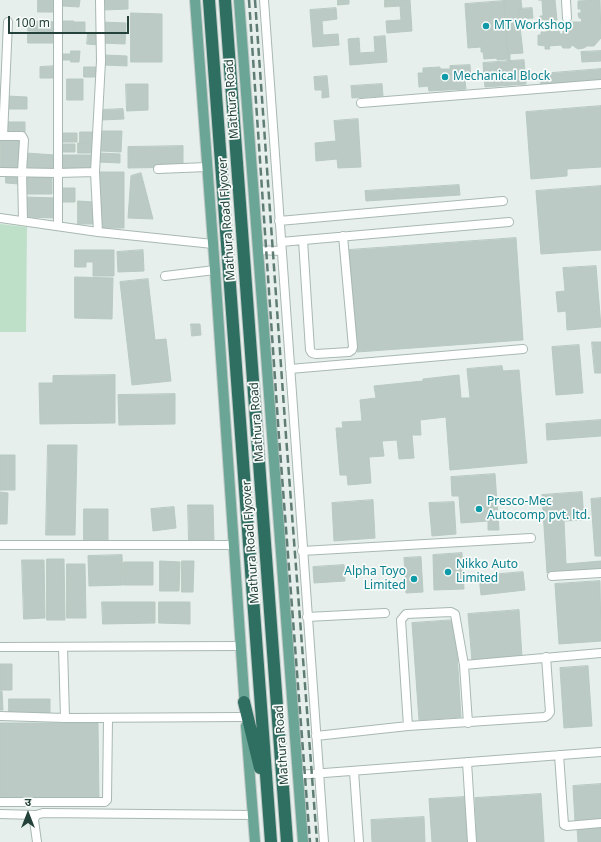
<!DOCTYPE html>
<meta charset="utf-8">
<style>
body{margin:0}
#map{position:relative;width:601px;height:842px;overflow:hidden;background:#e6efeb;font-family:"Noto Sans","Noto Sans Devanagari",sans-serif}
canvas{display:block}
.north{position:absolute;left:8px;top:794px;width:40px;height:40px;-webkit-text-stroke:3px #f7fbf9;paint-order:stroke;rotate:0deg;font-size:11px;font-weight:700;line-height:16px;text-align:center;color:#24423a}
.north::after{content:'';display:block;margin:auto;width:14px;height:18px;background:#24423a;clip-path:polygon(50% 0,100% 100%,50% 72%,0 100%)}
.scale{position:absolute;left:8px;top:16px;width:121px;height:18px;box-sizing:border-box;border:2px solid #24423a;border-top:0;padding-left:5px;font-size:12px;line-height:14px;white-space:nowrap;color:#24423a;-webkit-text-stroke:3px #f7fbf9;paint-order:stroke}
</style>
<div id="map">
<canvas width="601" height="842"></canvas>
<div class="north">उ</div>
<div class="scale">100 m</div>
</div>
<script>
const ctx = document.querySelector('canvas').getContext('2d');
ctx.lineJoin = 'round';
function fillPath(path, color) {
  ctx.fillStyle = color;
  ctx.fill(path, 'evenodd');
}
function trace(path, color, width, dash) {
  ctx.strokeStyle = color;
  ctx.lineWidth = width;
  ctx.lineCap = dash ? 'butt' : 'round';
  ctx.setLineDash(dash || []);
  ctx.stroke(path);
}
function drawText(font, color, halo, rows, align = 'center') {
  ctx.font = font + ' "Noto Sans",sans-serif';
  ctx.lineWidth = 3.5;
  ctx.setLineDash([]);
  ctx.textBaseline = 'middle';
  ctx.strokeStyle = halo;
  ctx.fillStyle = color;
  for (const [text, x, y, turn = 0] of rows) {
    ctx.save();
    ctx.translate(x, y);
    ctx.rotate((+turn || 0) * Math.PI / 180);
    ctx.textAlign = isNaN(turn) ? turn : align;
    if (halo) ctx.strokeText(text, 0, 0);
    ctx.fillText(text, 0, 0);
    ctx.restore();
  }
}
fillPath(new Path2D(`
 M0,224L27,227L26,332H0Z`), '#bfe0c8');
const building = new Path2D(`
 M38,0H54L55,12H38Z
 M63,0H80L79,7L63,6Z
 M103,0H128V9L103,10Z
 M338,0H349V4L338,5Z
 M385,0H410L412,31L387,33L386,21L401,20L400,6L385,7Z
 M504,0H521L522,9H518L523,53L508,54Z
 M539,0H555L557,20L554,21V25H551V32L559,31L560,34H563V31H571V22H582L581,18H579L578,13H581V9H578V1L600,0L601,38L594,46H587L584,48L578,49L572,45L570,48H563L561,45L549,46L550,49H545V46L538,45V35H541V32H547V26H544L543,23H540V16H543L542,0Z
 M504,1L508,54H510V61H507V59L497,60V58L484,59L483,52H481V47L468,48L465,4Z
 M336,8L337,19L322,21L323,35L338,34L339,45L313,47L310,10Z
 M532,8L533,18L519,19L518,9Z
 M131,13L162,14V62H131Z
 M29,21L57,22L56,32L28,31Z
 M61,21H74V32H61Z
 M75,22H85V33H75Z
 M102,22L126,23L125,44L101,43Z
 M28,33H57V43H28Z
 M88,34H99V45L87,44Z
 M385,36L387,62L350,65L348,39L359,38L360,53L375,52L374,37Z
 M71,51H80L79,62H71Z
 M601,51V61L582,62L581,52Z
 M61,54H70V60H61Z
 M105,55L127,56V66L104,65Z
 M524,60L526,84L485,87L483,63Z
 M470,65L471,80H465L466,89L429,91L428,86L419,87L418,73H423V68L440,67V69H450V66Z
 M56,66V78H40V67Z
 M84,67H100V77H84Z
 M601,69V81L541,86L540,74Z
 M327,76L329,97L322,98V90H315L314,77Z
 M67,79H83V100H67Z
 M126,84H148V110L127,111Z
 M382,84L383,96L352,98L351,86Z
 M7,96L27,97V109H7Z
 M601,106V167L567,169V176L531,179L526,112Z
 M123,109L124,119L101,120L100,110Z
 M358,119L361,167L338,168L337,159L316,161L315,143L336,141L334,121Z
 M8,122H25V135L8,134Z
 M101,131H122L121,152L100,151Z
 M80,132H95V142L80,143Z
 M61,133H77V142H61Z
 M1,140H22V169H1Z
 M78,143H95V153H78Z
 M61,144H75V152H61Z
 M183,146V167L128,168V147Z
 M26,153L55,155L54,172L26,171Z
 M99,153L120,154V163L98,162Z
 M61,155H93V170H61Z
 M99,172H124V228H99Z
 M141,173L153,219L128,218L131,176Z
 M6,175L19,176V184L6,183Z
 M26,177H52V194H26Z
 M459,185L460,195L366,201L365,191Z
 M601,186V250L541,254L536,191Z
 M61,188H75V202H61Z
 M25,197L57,198L56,218L25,217Z
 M78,201L94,202V224H78Z
 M516,238L523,340L357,352L349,250Z
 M75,250H114V276H93V262H86V267H75Z
 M143,250L144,271L118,272L117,252Z
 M596,266L601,327L567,330L566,311L558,312L556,292L565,291L563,268Z
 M75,277L113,278L112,319L75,318Z
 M148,279L155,340L166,339L171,381L132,385L120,282Z
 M191,324H200L201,335L192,336Z
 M592,342H601V373H595Z
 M579,345L583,393L556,395L552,347Z
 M502,366L503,371L519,370L527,463L450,470L446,417L420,420L421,435H412L414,458L399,459L397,440L382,441L384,456L369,457L371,483L348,485L347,475H340L336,428H343L342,422L362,421L360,400L376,398L374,386L423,381V379L459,375L461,398H470L467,369Z
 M115,375V423L40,424L39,383H53V376Z
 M175,394V424L119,425L118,395Z
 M601,420V436L547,440L546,424Z
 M48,445H77L75,535H46Z
 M0,455H15V490H0Z
 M495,474L499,530H488V521L461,523L459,496H452L451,477Z
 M0,492L8,493L7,524H0Z
 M582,492L584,520L564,521L566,564L601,561V569L547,573L542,495Z
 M601,498V556H595L591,499Z
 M373,500L375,538L334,541L332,503Z
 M454,502L456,534L432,536L429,503Z
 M188,505H213L214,542H189Z
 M174,507L176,528L153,531L151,509Z
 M84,509H108V542H84Z
 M462,553L464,589L434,590L433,555Z
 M122,555L123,585L89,586L88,556Z
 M421,557L423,592L406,593L404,558Z
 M47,559H64L65,620H47Z
 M22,560H44L45,618L24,619Z
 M160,561L180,562L179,591H160Z
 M182,561H194L193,592H182Z
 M124,562H153V585H124Z
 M67,564H85L86,618H67Z
 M344,565L345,581L314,583L313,567Z
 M523,572L525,590L481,595L479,576Z
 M600,581L601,641L559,644L555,584Z
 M102,602H155V623L103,624Z
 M159,602H190V624L159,623Z
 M519,610L522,657L472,661L468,614Z
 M455,620L461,717L419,720L412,623Z
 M0,664H12V690H0Z
 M588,666L592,726L564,728L560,668Z
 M2,691L3,710H0V692Z
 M9,699H50V713H9Z
 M0,723H98L99,799H0Z
 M601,784V820L575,822L573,786Z
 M541,794L544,842H477L475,798Z
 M465,797L468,842H432L429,799Z
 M424,817L425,842H372L371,820Z
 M601,826V842H578L577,828Z`);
fillPath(building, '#bbcac4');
trace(building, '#b8c9c2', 1);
const minor = new Path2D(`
 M264,0L324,842
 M566,0L567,18
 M361,103L601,84
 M0,136H22L24,140L22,172L23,221
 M3,136L8,22
 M158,169L207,167
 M0,172L58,173L95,172
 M0,218L98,232L213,244
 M279,221L503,201
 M58,225V0
 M98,232L95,172L101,61L100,0
 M303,240L310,350L312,353L316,354L349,352L352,350L353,347L343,236
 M281,242L509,222
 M258,250L281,251
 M165,276L215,270
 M290,369L523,349
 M0,545H235
 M302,551L531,538
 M552,576L601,573
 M307,617L385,613
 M0,647L241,646
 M63,647L65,718
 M464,665L601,653
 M0,716L65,718L245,717
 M408,726L401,620L406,614L451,612L455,614L464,665L468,723
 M316,736L408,726L545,717L548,715L550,712L546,657
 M559,755L564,825L567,826L601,823
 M467,762L472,842
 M354,771L359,842
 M298,775L601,752
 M0,802H105L107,800L108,718
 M0,814L36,815
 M37,842L34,820L36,815L43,813L253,815`);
const major = new Path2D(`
 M195,0L215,270L245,708
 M239,0L303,842
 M246,726L255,842`);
const highway = new Path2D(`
 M209,0L271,842
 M225,0L287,842
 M244,702L260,768`);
trace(minor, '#a8b8b2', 10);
trace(major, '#c2cac8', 12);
trace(highway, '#c2cac8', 14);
trace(minor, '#fff', 8);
trace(major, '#6aa596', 10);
trace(highway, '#2f6f62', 12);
trace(new Path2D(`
 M249,0L279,437L310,842
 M255,0L286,436L317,842`), '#5f7d75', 2.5, [8, 4]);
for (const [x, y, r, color] of [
 [486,26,4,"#0f9aa8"],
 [445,77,4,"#0f9aa8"],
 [479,509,4,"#0f9aa8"],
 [448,572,4,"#0f9aa8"],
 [414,579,4,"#0f9aa8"]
]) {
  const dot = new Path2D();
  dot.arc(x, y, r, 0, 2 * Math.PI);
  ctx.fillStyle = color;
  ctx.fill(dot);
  trace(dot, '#f7fbf9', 1.5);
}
drawText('12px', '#0d838f', '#f7fbf9', [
 ["MT Workshop",494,26],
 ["Mechanical Block",453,77],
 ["Presco-Mec",487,502],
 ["Autocomp pvt. ltd.",487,516],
 ["Nikko Auto",456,565],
 ["Limited",456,579],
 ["Alpha Toyo",406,572,"right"],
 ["Limited",406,586,"right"]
], 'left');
drawText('12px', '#24423a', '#f7fbf9', [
 ["Mathura Road",232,99,-94],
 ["Mathura Road Flyover",227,219,-94],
 ["Mathura Road",257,422,-94],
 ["Mathura Road Flyover",251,542,-94],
 ["Mathura Road",282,745,-94]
]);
</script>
